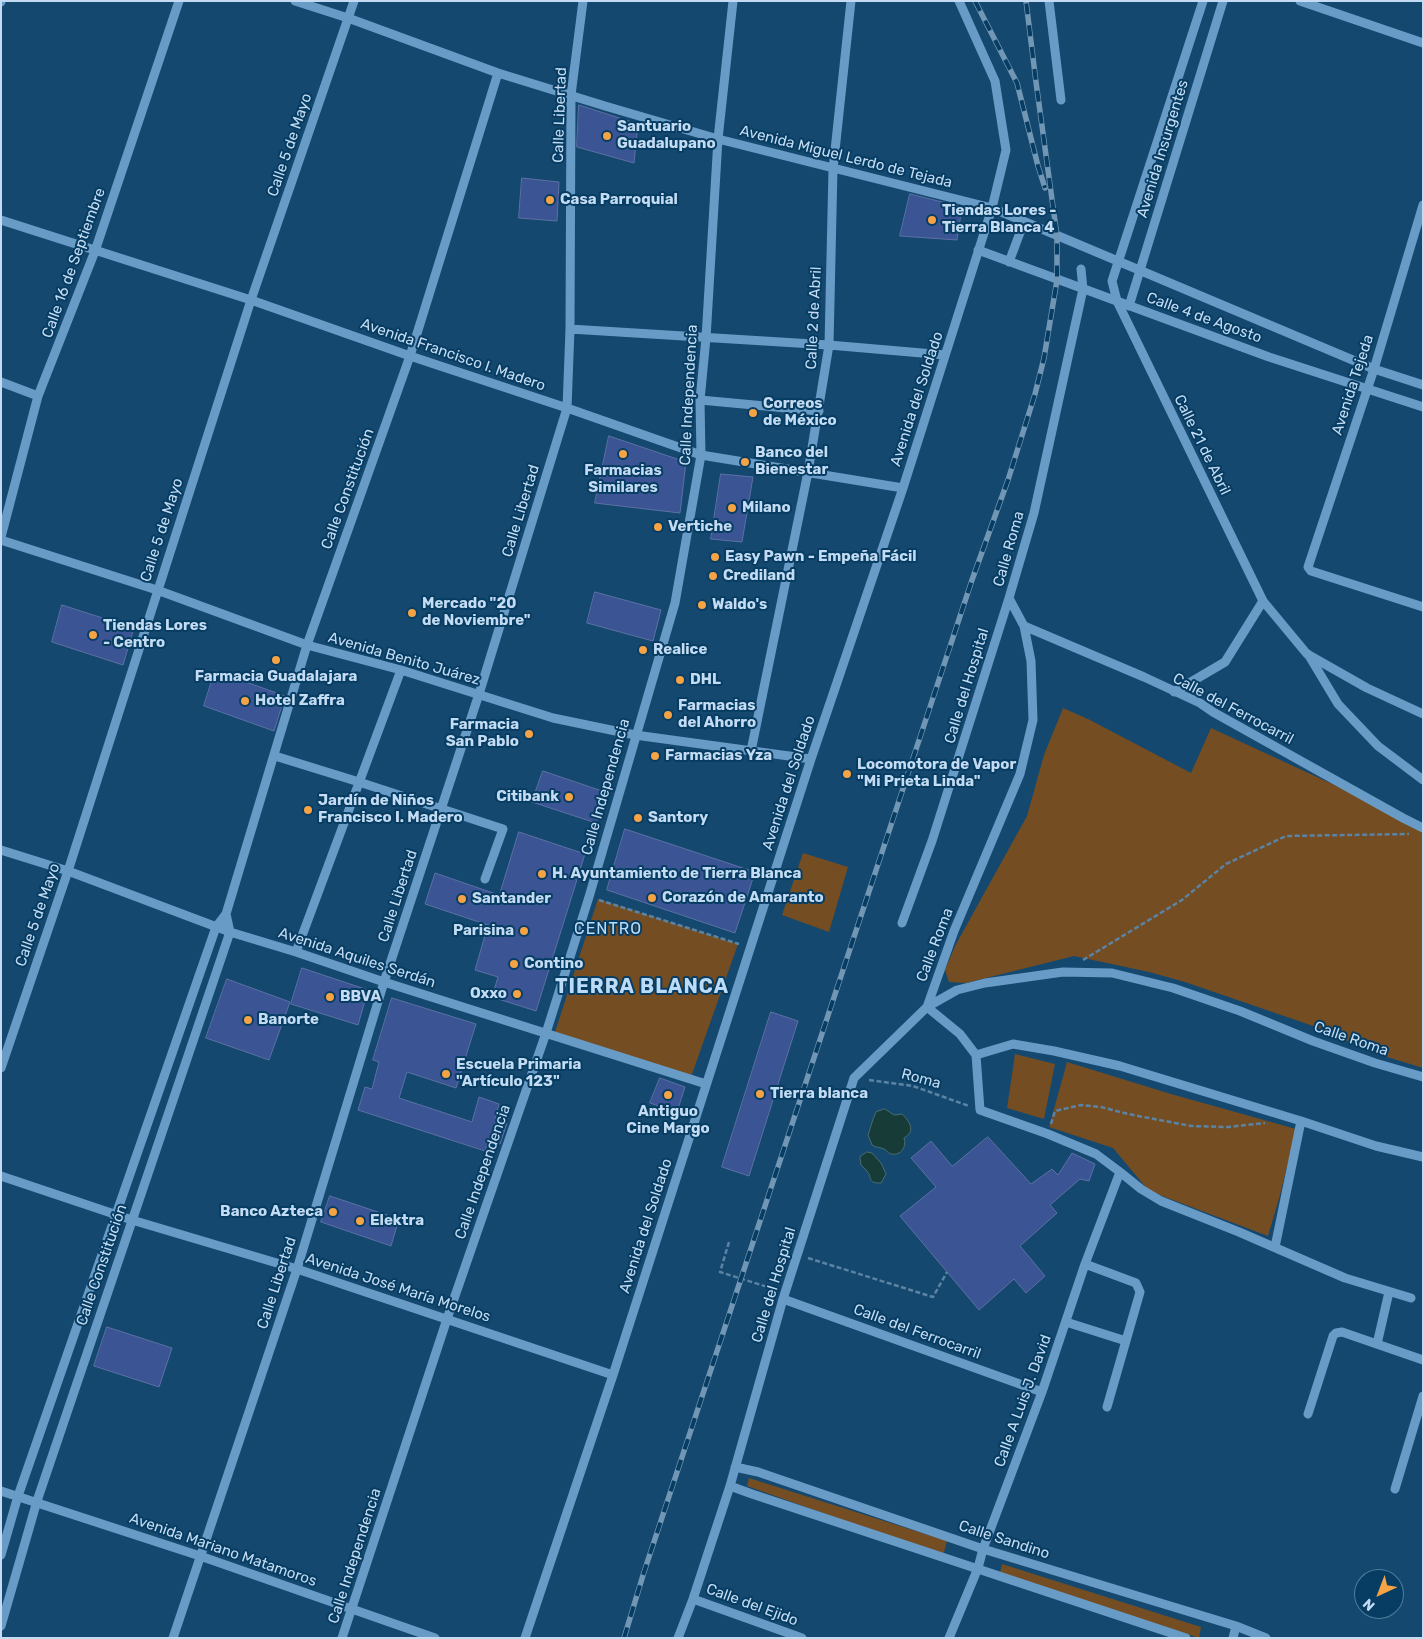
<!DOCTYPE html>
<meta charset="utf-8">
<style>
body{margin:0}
#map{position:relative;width:1424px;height:1639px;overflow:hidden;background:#15486e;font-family:Rubik,sans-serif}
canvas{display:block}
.frame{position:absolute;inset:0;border:2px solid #c3dcf3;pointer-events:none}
.north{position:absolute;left:1354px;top:1569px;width:50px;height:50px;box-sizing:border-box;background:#073d63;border:1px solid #527d9d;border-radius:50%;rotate:223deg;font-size:14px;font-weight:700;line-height:20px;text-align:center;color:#c3dcf3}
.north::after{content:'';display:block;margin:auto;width:18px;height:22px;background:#f5a345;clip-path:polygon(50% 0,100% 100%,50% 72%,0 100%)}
</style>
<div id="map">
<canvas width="1424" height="1639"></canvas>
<div class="frame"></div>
<div class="north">N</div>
</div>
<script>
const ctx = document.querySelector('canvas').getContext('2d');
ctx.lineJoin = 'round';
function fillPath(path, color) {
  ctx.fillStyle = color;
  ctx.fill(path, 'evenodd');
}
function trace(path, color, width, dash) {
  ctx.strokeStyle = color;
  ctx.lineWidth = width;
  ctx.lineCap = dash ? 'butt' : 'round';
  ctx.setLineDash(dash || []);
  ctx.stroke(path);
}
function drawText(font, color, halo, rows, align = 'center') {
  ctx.font = font + ' Rubik,sans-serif';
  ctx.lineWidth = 4;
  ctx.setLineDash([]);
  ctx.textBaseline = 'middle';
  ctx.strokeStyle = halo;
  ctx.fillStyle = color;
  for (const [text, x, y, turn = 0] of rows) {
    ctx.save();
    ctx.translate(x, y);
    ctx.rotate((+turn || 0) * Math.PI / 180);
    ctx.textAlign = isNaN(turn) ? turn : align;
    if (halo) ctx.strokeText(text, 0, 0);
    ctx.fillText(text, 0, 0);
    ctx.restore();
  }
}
fillPath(new Path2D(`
 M1063,708L1090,720L1191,773L1211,728L1423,826V1068L1371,1052L1316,1027L1185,982L1149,972L1074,956L966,983L949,982L945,970L955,946L1027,816L1044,755Z
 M803,853L848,867L829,932L782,915Z
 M598,899L738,944L691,1077L555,1032Z
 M1015,1054L1055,1064L1044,1119L1007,1108Z
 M1067,1062L1171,1094L1296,1129L1280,1195L1268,1236L1149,1191L1113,1148L1049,1127Z
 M749,1478L947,1541L943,1556L747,1486Z
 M1002,1564L1201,1627L1199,1638L1000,1573Z`), '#744d22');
const water = new Path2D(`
 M885,1109L894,1115L902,1114C910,1122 916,1131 904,1138C907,1147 901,1156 891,1154C886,1152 888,1151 884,1149C880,1147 876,1148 872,1145L868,1135C871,1127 872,1120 876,1112Z
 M867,1152L872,1153L881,1163L886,1174L881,1183C867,1183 873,1179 867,1171C865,1169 863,1167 861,1165L860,1157Z`);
fillPath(water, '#173c38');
trace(water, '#4b6c70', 1);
const building = new Path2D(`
 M579,105L638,124L634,163L577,147Z
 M522,178L559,182L557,221L519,218Z
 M910,194L962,207L957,240L900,236Z
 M609,436L686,462L680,513L595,503Z
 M721,474L753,477L742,542L711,539Z
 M595,592L661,610L653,641L587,623Z
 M62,605L134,628L123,665L52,642Z
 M215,671L285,696L274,731L204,706Z
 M543,771L605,792L596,823L532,802Z
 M625,829L755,872L735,933L607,890Z
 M519,832L585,854L536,1011L492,997L498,977L475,970L488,925L425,904L435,873L499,895Z
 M302,968L368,990L358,1025L291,1004Z
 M227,979L290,1002L269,1060L206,1038Z
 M392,998L476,1024L456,1088L407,1072L399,1098L472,1122L479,1097L499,1104L495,1119L507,1123L500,1144L488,1141L485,1151L358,1110L365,1087L372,1089L379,1062L373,1060Z
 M771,1012L798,1021L749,1176L722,1167Z
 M660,1078L685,1087L677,1112L650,1103Z
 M988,1137L1031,1184L1052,1169L1058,1175L1072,1153L1095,1164L1089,1181L1080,1179L1050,1205L1057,1213L1020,1246L1045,1276L1026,1293L1014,1279L979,1310L900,1216L936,1187L911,1158L931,1141L952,1166Z
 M330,1196L399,1219L391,1246L321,1222Z
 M107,1327L172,1348L159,1387L94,1366Z`);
fillPath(building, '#3b5493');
trace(building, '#5b71a4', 1);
trace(new Path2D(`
 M599,900L739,944
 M1083,960L1182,900L1226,864L1286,836L1409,834
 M869,1080L913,1086L969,1106
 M1051,1124L1055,1111L1081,1105L1101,1107L1128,1114L1191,1126L1228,1127L1265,1123
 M729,1242L720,1272L774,1289
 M808,1258L933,1297L947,1272`), '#5b83a3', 2.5, [5, 2.5]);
trace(new Path2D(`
 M295,1L348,18L498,73L605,106L718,139L992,208L1374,369L1423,385
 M1049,1L1061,100
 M1203,1L1112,281L1117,301L1263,601L1307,654L1367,688L1423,714
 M1300,1L1423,43
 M1,2V1
 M1423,205L1374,369L1308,567L1311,571L1423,607
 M1,220L251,300L410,356L567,408L701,455L903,488
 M978,250L1269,357L1423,407
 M1009,262L1024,222
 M1129,306L1223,1
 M570,329L829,345L945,355
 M1,382L38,396
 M700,400L819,411
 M1,537L38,396L95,251L179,1
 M1,540L157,590L307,645L401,670L553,718L635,735L811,759
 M1024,626L1144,677L1200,703L1213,712L1403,818L1423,828
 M1308,654L1338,704L1378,746L1423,780
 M1174,692L1225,662L1263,601
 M751,751L808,472L829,345L833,169L851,1
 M275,756L359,782L503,829L485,879
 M1,850L68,871L230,932L296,952L384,982L706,1084
 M902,923L932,841L1009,598L1034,513L1083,289L1081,269
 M296,952L401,670
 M927,1007L960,1034L976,1055L980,1110L1048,1134L1096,1154L1120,1172L1141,1189L1161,1201L1239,1232L1345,1278L1411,1298
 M927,1007L954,931L1020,774L1033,720L1031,661L1024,626L1009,598
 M976,1055L1013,1044L1054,1051L1120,1066L1301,1121L1376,1146L1423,1157
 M1,1068L68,871L251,300L354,1
 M1,1176L132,1220L297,1269L613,1375
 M1275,1247L1301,1121
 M1085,1264L1136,1283L1140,1292L1107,1407
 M783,1299L1042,1392
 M1066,1322L1126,1341
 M1377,1344L1389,1292
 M1308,1414L1333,1336L1336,1333L1342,1332L1423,1360
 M735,1467L758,1472L983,1549L1236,1626L1266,1638
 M730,1486L752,1494L1186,1638
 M1395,1489L1423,1396
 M1,1491L200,1556L435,1638
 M1,1555L18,1496L216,927L226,914L307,645L410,356L498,73
 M693,1599L802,1638
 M1,1626L37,1501L230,932L226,914
 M173,1638L297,1269L384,982L479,694L567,408L570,329L571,95L583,1
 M342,1638L447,1319L546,1033L589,897L675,603L701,455L700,400L706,338L718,139L733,1
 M525,1638L613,1375L811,759L903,488L992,208L1006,150L995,81L959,1
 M678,1638L693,1599L730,1486L783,1299L854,1078L927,1007L957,990L985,983L1063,972L1112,973L1173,988L1240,1011L1313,1041L1375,1063L1423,1077
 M949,1638L978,1568L983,1549L1042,1392L1085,1264L1120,1172
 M1233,1638L1236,1626`), '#699bc7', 9);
const rail = new Path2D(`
 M975,1L1017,83L1038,166L1045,188
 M624,1638L644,1572L972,580L1008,480L1035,394L1044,358L1057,280V236L1036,82L1026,1`);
trace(rail, '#7297b5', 5.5);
trace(rail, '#073d63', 4, [11]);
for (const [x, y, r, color] of [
 [607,136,5,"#f5a345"],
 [550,200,5,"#f5a345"],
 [932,220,5,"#f5a345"],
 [753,413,5,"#f5a345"],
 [623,454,5,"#f5a345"],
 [745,462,5,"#f5a345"],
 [732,508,5,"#f5a345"],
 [658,527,5,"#f5a345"],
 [715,557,5,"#f5a345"],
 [713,576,5,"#f5a345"],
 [702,605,5,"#f5a345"],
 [412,613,5,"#f5a345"],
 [93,635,5,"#f5a345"],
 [643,650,5,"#f5a345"],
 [276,660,5,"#f5a345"],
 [680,680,5,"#f5a345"],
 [245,701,5,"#f5a345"],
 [668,715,5,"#f5a345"],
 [529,734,5,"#f5a345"],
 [655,756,5,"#f5a345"],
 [847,774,5,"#f5a345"],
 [569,797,5,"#f5a345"],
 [308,810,5,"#f5a345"],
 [638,818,5,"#f5a345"],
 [542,874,5,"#f5a345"],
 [652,898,5,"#f5a345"],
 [462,899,5,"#f5a345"],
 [524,931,5,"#f5a345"],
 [514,964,5,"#f5a345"],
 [517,994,5,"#f5a345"],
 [330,997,5,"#f5a345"],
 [248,1020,5,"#f5a345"],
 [446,1074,5,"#f5a345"],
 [760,1094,5,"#f5a345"],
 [668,1095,5,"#f5a345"],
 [333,1212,5,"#f5a345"],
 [360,1221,5,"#f5a345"]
]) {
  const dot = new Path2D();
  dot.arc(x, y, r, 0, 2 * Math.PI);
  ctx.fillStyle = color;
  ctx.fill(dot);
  trace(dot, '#073d63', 2);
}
drawText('15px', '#c3dcf3', '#073d63', [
 ["Calle Libertad",560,115,-88],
 ["Calle 5 de Mayo",290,145,-71],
 ["Avenida Insurgentes",1163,149,-73],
 ["Avenida Miguel Lerdo de Tejada",846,157,14],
 ["Calle 16 de Septiembre",74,263,-70],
 ["Calle 2 de Abril",814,318,-87],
 ["Calle 4 de Agosto",1204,318,20],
 ["Avenida Francisco I. Madero",453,355,19],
 ["Avenida Tejeda",1353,385,-72],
 ["Calle Independencia",689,395,-87],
 ["Avenida del Soldado",917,399,-72],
 ["Calle 21 de Abril",1202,445,64],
 ["Calle Constitución",348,489,-70],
 ["Calle Libertad",521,511,-73],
 ["Calle 5 de Mayo",162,530,-72],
 ["Calle Roma",1009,549,-74],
 ["Avenida Benito Juárez",404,659,16],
 ["Calle del Hospital",967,686,-73],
 ["Calle del Ferrocarril",1233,709,28],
 ["Avenida del Soldado",789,783,-72],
 ["Calle Independencia",606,787,-74],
 ["Calle Libertad",398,896,-72],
 ["Calle 5 de Mayo",38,915,-71],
 ["Calle Roma",935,945,-69],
 ["Avenida Aquiles Serdán",357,958,18],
 ["Calle Roma",1351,1039,19],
 ["Roma",921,1079,15],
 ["Calle Independencia",483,1172,-71],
 ["Avenida del Soldado",646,1226,-72],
 ["Calle Constitución",102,1265,-71],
 ["Calle Libertad",277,1283,-72],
 ["Calle del Hospital",774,1285,-73],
 ["Avenida José María Morelos",398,1288,18],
 ["Calle del Ferrocarril",917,1332,20],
 ["Calle A Luis J. David",1023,1401,-70],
 ["Calle Sandino",1004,1540,18],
 ["Avenida Mariano Matamoros",223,1550,19],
 ["Calle Independencia",355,1556,-72],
 ["Calle del Ejido",752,1605,20]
]);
drawText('bold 15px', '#c3dcf3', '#073d63', [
 ["Santuario",617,127],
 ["Guadalupano",617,144],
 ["Casa Parroquial",560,200],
 ["Tiendas Lores -",942,211],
 ["Tierra Blanca 4",942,228],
 ["Correos",763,404],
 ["de México",763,421],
 ["Banco del",755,453],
 ["Bienestar",755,470],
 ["Farmacias",623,471,"center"],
 ["Similares",623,488,"center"],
 ["Milano",742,508],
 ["Vertiche",668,527],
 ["Easy Pawn - Empeña Fácil",725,557],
 ["Crediland",723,576],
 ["Mercado \"20",422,604],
 ["de Noviembre\"",422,621],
 ["Waldo's",712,605],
 ["Tiendas Lores",103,626],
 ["- Centro",103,643],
 ["Realice",653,650],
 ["Farmacia Guadalajara",276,677,"center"],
 ["DHL",690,680],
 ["Hotel Zaffra",255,701],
 ["Farmacias",678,706],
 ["del Ahorro",678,723],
 ["Farmacia",519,725,"right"],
 ["San Pablo",519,742,"right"],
 ["Farmacias Yza",665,756],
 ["Locomotora de Vapor",857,765],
 ["\"Mi Prieta Linda\"",857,782],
 ["Citibank",559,797,"right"],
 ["Jardín de Niños",318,801],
 ["Francisco I. Madero",318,818],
 ["Santory",648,818],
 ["H. Ayuntamiento de Tierra Blanca",552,874],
 ["Corazón de Amaranto",662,898],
 ["Santander",472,899],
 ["Parisina",514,931,"right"],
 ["Contino",524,964],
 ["Oxxo",507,994,"right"],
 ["BBVA",340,997],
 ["Banorte",258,1020],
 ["Escuela Primaria",456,1065],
 ["\"Artículo 123\"",456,1082],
 ["Tierra blanca",770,1094],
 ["Antiguo",668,1112,"center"],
 ["Cine Margo",668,1129,"center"],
 ["Banco Azteca",323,1212,"right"],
 ["Elektra",370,1221]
], 'left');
ctx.letterSpacing = '1px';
drawText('16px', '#bcdbf7', '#073d63', [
 ["CENTRO",608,929]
]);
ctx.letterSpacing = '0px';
ctx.letterSpacing = '1px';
drawText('bold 20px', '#bcdbf7', '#073d63', [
 ["TIERRA BLANCA",642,987]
]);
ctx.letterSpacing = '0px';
</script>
